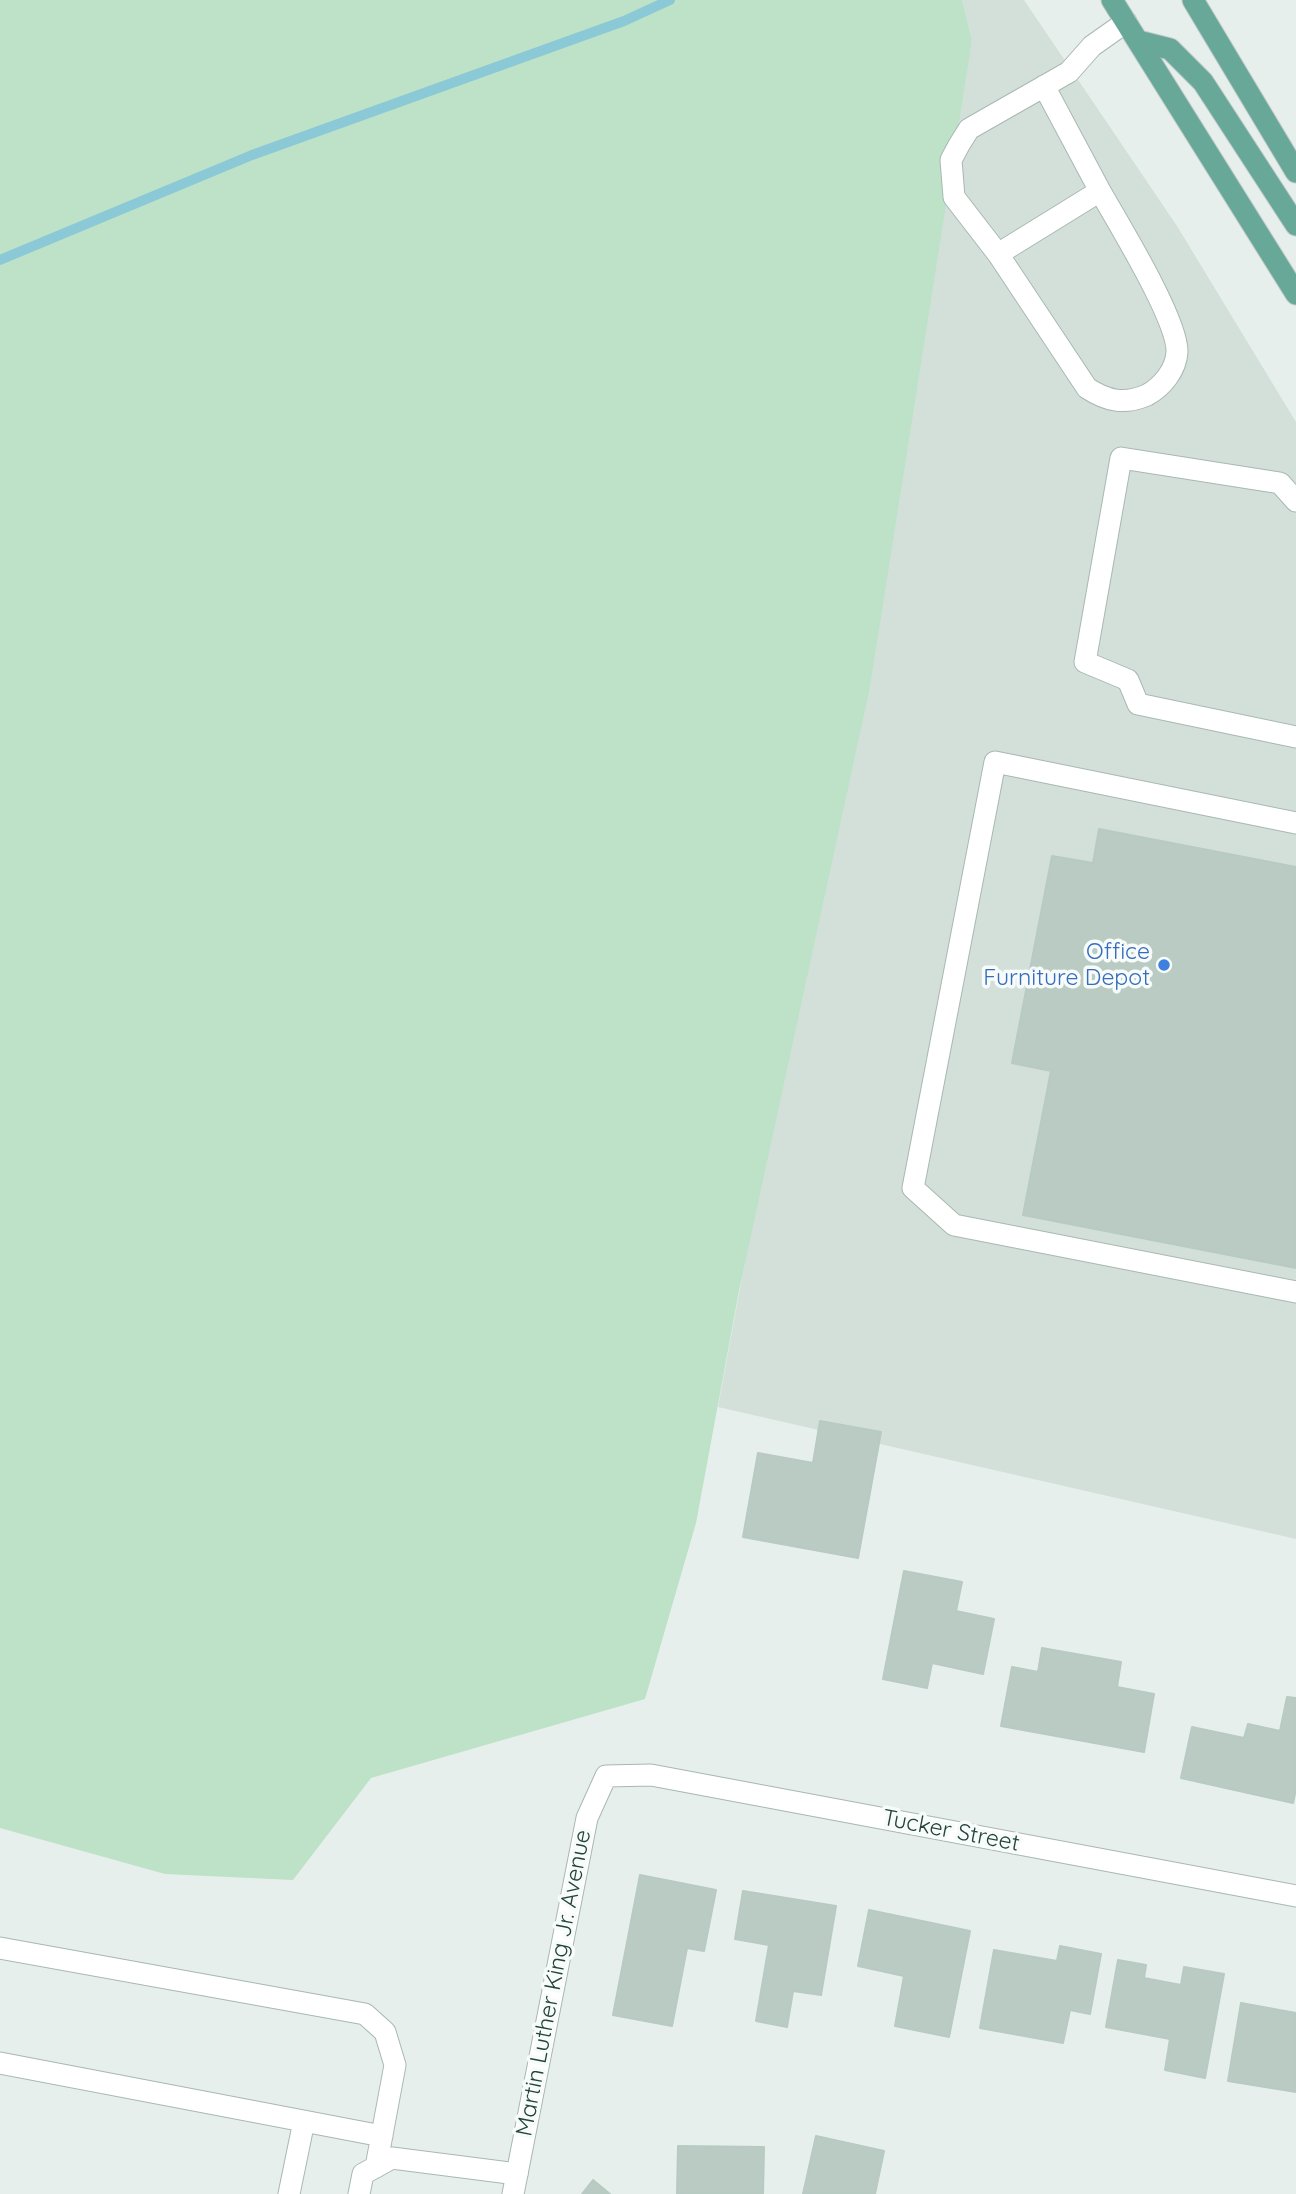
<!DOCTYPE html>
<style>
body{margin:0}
canvas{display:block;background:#e6efeb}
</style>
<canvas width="1296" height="2194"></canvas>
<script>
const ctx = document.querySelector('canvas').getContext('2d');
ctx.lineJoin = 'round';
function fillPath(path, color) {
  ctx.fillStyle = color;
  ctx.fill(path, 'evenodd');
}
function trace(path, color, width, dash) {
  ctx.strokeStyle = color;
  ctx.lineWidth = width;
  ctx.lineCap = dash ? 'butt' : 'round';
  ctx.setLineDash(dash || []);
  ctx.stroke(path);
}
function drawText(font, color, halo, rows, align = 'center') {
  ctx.font = font + ' Quicksand,sans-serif';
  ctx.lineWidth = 7;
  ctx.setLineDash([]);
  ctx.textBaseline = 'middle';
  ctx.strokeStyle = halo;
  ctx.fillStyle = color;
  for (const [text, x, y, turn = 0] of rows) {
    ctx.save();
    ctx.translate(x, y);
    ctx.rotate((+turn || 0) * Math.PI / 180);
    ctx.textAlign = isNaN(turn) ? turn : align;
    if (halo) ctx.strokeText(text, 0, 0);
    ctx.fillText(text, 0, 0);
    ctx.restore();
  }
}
fillPath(new Path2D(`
 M962,0H1024L1177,226L1296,422V1539L718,1407L972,40Z`), '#d3e0da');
fillPath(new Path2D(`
 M0,0H962L972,40L870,687L739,1291L696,1523L645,1699L371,1778L293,1880L165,1874L0,1828Z`), '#bde2c8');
trace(new Path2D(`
 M0,260L252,155L624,21L670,0`), '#8bc9d7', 10);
const building = new Path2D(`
 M1099,829L1296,867V1268L1023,1215L1051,1071L1012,1063L1052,856L1093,863Z
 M820,1421L881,1432L858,1558L743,1537L758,1453L813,1463Z
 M904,1571L962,1582L956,1611L994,1619L983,1674L932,1663L927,1688L883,1679Z
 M1042,1648L1121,1662L1117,1687L1154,1694L1144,1752L1001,1726L1012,1667L1038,1672Z
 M1287,1697L1296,1698V1789L1293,1803L1181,1778L1192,1727L1244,1738L1248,1724L1280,1731Z
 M640,1875L716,1890L704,1951L687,1948L672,2026L613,2015Z
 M743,1891L836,1906L821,1995L793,1991L787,2027L756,2021L769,1945L735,1939Z
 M869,1910L970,1931L949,2037L895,2026L904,1976L858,1966Z
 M1060,1946L1101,1954L1090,2014L1070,2010L1063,2043L980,2028L994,1950L1057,1961Z
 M1118,1960L1146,1965L1144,1978L1181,1985L1184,1967L1224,1974L1205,2078L1165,2070L1170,2039L1106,2027Z
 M1241,2003L1296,2013V2092L1228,2081Z
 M816,2136L884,2151L875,2194H803Z
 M678,2146L764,2147L763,2194H677Z
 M593,2180L610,2194H582Z`);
fillPath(building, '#bacbc4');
trace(building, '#b7cac3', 2);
const lane = new Path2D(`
 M1044,86L1100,191L998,254L954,197L951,160L959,145L969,129L1069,72L1092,46L1126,22
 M998,254L1087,388C1107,401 1124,405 1147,395C1162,387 1176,370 1177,352C1178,320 1118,223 1100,191
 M1296,501L1280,483L1121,458L1085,662L1128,680L1138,704L1296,737
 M1296,823L995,762L913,1188L954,1225L1296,1292
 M0,1948L365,2014L385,2032L395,2065L376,2167
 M0,2063L382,2136
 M289,2194L304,2121
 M359,2194L363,2174L392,2158L517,2174`);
const street = new Path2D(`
 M513,2194L587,1818L606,1776L651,1775L1296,1896`);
const primary = new Path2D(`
 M1112,0L1296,294
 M1193,0L1296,172
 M1138,41L1170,49L1203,82L1296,225`);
trace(lane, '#a8b8b3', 23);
trace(street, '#a8b8b3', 23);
trace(primary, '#c1cac8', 23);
trace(lane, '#fff', 21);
trace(street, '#fff', 21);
trace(primary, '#67a899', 21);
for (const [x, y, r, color] of [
 [1164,965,7,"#3f7fe0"]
]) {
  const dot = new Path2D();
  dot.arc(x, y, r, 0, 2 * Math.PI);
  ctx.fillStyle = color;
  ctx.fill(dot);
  trace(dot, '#f7fbf9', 2.5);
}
drawText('23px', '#366cbe', '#f7fbf9', [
 ["Office",1150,952],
 ["Furniture Depot",1150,978]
], 'right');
drawText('23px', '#23433b', '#f7fbf9', [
 ["Tucker Street",951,1831,11],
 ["Martin Luther King Jr. Avenue",554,1983,-79]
]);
</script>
